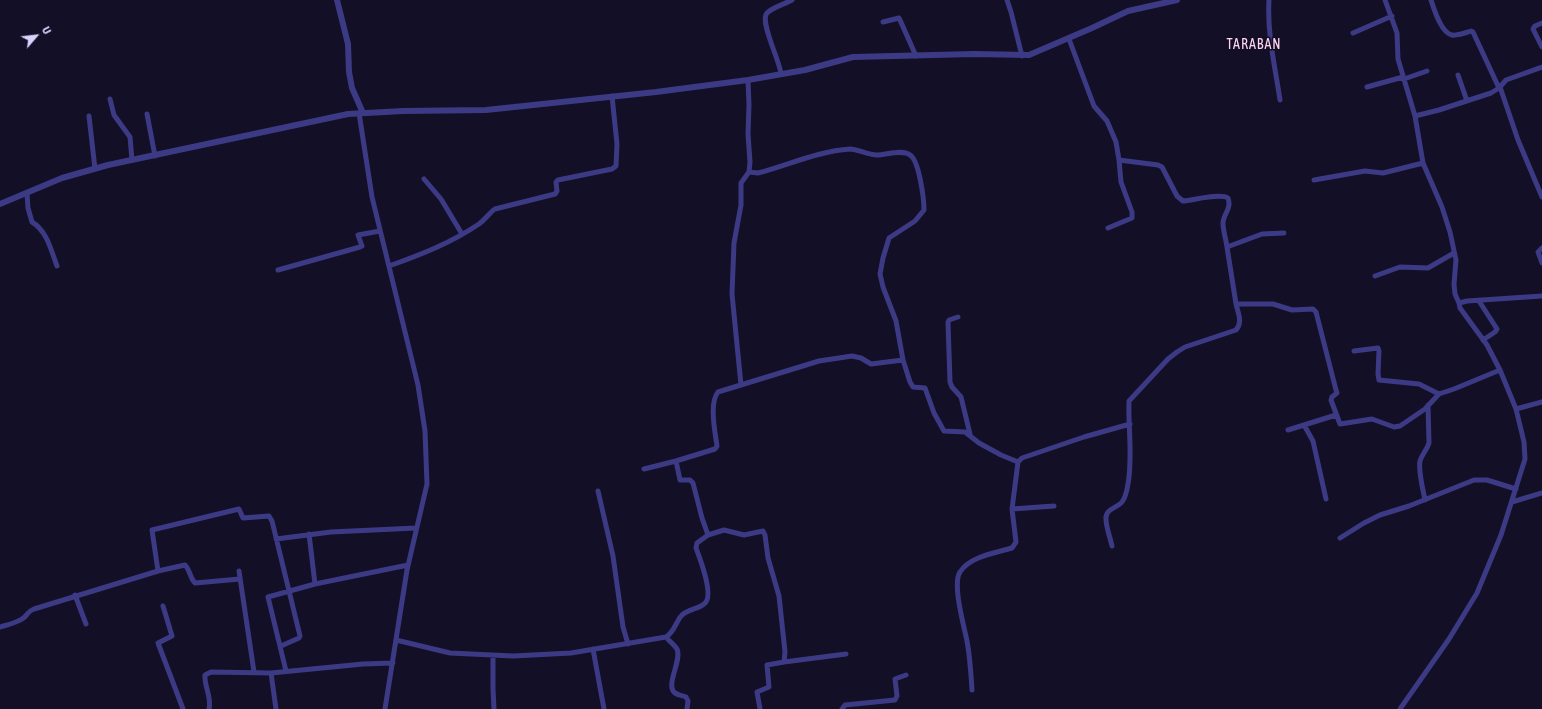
<!DOCTYPE html>
<style>
body{margin:0}
#map{position:relative;width:1542px;height:709px;overflow:hidden;background:#130f26;font-family:"Asap Condensed",sans-serif}
canvas{display:block}
.north{position:absolute;left:16px;top:16px;width:40px;height:40px;-webkit-text-stroke:3px #130f26;paint-order:stroke;rotate:62deg;font-size:11px;font-weight:700;line-height:16px;text-align:center;color:#d9d4ff}
.north::after{content:'';display:block;margin:auto;width:14px;height:18px;background:#d9d4ff;clip-path:polygon(50% 0,100% 100%,50% 72%,0 100%)}
</style>
<div id="map">
<canvas width="1542" height="709"></canvas>
<div class="north">U</div>
</div>
<script>
const ctx = document.querySelector('canvas').getContext('2d');
ctx.lineJoin = 'round';
function trace(path, color, width, dash) {
  ctx.strokeStyle = color;
  ctx.lineWidth = width;
  ctx.lineCap = dash ? 'butt' : 'round';
  ctx.setLineDash(dash || []);
  ctx.stroke(path);
}
function drawText(font, color, halo, rows, align = 'center') {
  ctx.font = font + ' "Asap Condensed",sans-serif';
  ctx.lineWidth = 3.5;
  ctx.setLineDash([]);
  ctx.textBaseline = 'middle';
  ctx.strokeStyle = halo;
  ctx.fillStyle = color;
  for (const [text, x, y, turn = 0] of rows) {
    ctx.save();
    ctx.translate(x, y);
    ctx.rotate((+turn || 0) * Math.PI / 180);
    ctx.textAlign = isNaN(turn) ? turn : align;
    if (halo) ctx.strokeText(text, 0, 0);
    ctx.fillText(text, 0, 0);
    ctx.restore();
  }
}
trace(new Path2D(`
 M1007,0L1011,12L1022,56
 M1269,0C1267,34 1275,66 1280,100
 M1385,0L1397,33L1398,59L1415,116L1439,110L1491,93L1499,88L1506,80L1542,67
 M1431,0C1434,9 1441,33 1452,35C1458,36 1465,33 1471,31L1473,32L1499,88
 M883,22L899,18L900,20L916,56
 M1542,23L1535,26L1533,29L1542,47
 M1353,33L1392,16
 M1069,39L1094,106L1107,121L1116,142L1119,160L1121,182L1132,212V218L1108,228
 M781,74C780,61 759,21 767,13C773,7 785,4 792,0
 M1458,75L1467,101
 M1404,79L1427,71
 M1367,87L1403,77
 M1500,87L1518,140L1542,197
 M110,99L114,115L130,137L132,160
 M359,113L372,197L418,385L425,431L427,484L407,570L385,709
 M147,114L155,156
 M89,116L95,169
 M1415,116L1423,163L1442,207L1450,232L1456,260L1454,284L1455,294L1459,303
 M1119,160L1158,165L1162,167L1177,196L1183,201C1194,200 1220,193 1228,198C1232,209 1223,214 1223,223C1223,231 1226,239 1227,247
 M749,172L758,173C788,165 819,151 850,149C857,149 868,155 877,155C886,155 902,149 910,155C919,160 924,199 924,210L915,221L889,238L883,258L880,274L883,287L896,321L903,360L910,382L913,387L925,388L934,413L944,431L965,432L979,443L1001,455L1018,462
 M424,179L441,199L462,234
 M1314,180L1365,171L1383,173L1423,163
 M27,193L28,208L32,222C47,231 51,250 57,266
 M1284,233L1262,234L1227,247L1236,304H1273L1292,310L1313,309L1316,312L1336,390L1337,393L1332,397L1331,400L1340,424L1372,419L1394,427L1400,426L1425,409L1439,394L1454,389L1500,370
 M1542,248L1538,252L1542,263
 M389,266C420,255 451,243 479,224C486,219 489,213 495,209L555,194L557,191L556,182L558,180L612,169L616,166L617,144L612,96
 M278,270L360,247L362,246L358,235L380,231
 M1375,276L1400,267L1428,268L1454,253
 M1479,301L1497,329L1495,332L1483,340
 M958,317L949,320L948,322L950,382L952,387L961,397L970,434
 M1354,351L1378,348L1379,351L1378,374L1379,380L1419,384L1439,394
 M741,385L732,294L734,243L741,205V183L749,172L750,162L748,134L749,105L748,80
 M1516,409L1542,402
 M1304,425L1313,441L1326,499
 M1288,430L1336,415
 M644,469L676,461
 M598,491L613,556L623,627L628,644
 M1425,500C1423,490 1418,470 1420,461C1422,454 1427,450 1429,443L1428,405
 M1512,502L1542,493
 M1012,509L1054,506
 M708,535L702,518L693,483L690,480H680L676,461L715,449L717,446C715,432 709,403 718,392L819,361L852,356L861,358L871,364L903,360
 M1340,538L1364,523L1380,515L1409,506L1474,480H1487L1516,489
 M276,539L331,532L416,528
 M1112,546C1110,537 1106,527 1106,519C1105,509 1117,508 1122,502C1126,497 1127,490 1128,484C1133,456 1128,429 1129,401L1168,359L1177,352L1185,347L1236,330C1243,322 1238,313 1236,304
 M158,571L152,530L239,509L243,518L269,516L272,521L300,636L299,638L281,646
 M239,571L254,672
 M315,584L408,565
 M75,595L86,624
 M163,606L172,636L158,643L183,709
 M0,627C7,625 16,623 22,619C28,616 26,612 34,609L158,571L185,565C190,570 190,578 195,583L240,579
 M666,637C669,641 674,644 677,649C682,660 666,684 674,692C676,695 682,695 686,697L688,701L687,709
 M396,640L450,653L513,656L571,653L666,637C676,630 675,622 682,615C689,609 698,609 704,604C715,597 700,559 696,548L697,543L708,535L724,530L744,535L763,531L765,535L768,558L779,596L785,652L784,662L767,665L769,687L757,692L760,709
 M593,649L604,709
 M493,656V689L494,709
 M784,662L846,654
 M286,671L268,597L315,584L309,534
 M271,673L276,709
 M972,690C971,674 970,657 967,641C964,626 952,584 960,572C970,556 996,553 1012,548L1016,542L1012,509L1018,462L1022,458L1084,437L1130,424
 M209,709C212,698 204,686 205,675L211,672L271,673L363,664L393,663
 M842,709L845,705L895,700L897,696L895,679L906,675
 M1400,709L1449,639L1477,593L1501,535L1525,459L1524,442L1516,409L1500,370L1487,345L1460,308L1459,303L1467,301L1542,296`), '#3d3a85', 5);
trace(new Path2D(`
 M337,0L348,44L349,72L352,88L363,113
 M0,204L62,178L108,165L348,114L403,111L486,110L656,92L748,80L805,70L853,57L974,54L1029,55L1092,28L1128,11L1177,0`), '#3d3a85', 6);
ctx.letterSpacing = '1px';
drawText('14px', '#ffd6f0', '#130f26', [
 ["TARABAN",1254,45]
]);
ctx.letterSpacing = '0px';
</script>
